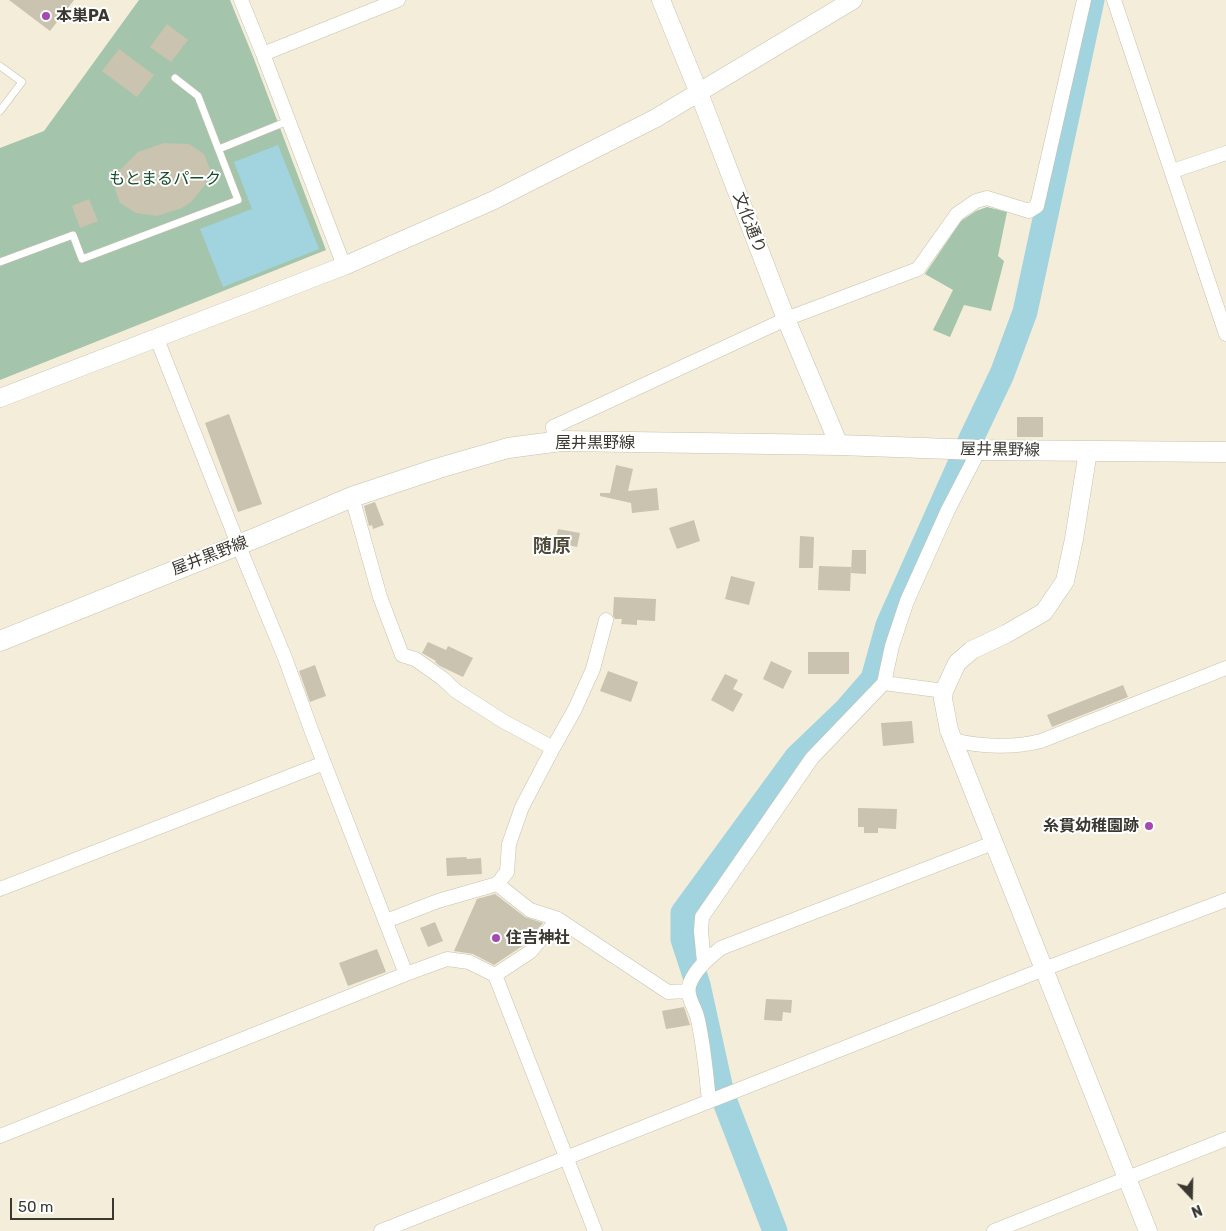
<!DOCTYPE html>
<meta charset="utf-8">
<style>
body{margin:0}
#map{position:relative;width:1226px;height:1231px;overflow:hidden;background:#f3edda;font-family:Rubik,sans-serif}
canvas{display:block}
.north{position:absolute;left:1166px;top:1171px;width:50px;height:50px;-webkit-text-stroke:4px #fff;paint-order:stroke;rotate:159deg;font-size:14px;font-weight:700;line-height:20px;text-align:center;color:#3a3830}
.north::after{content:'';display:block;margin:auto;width:18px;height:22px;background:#3a3830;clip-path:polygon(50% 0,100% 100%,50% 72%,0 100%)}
.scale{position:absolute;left:10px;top:1198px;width:104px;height:22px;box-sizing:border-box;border:2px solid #3a3830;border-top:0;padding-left:6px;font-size:15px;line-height:18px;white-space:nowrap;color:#3a3830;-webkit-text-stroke:4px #fff;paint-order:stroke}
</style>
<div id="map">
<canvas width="1226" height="1231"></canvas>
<div class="north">N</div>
<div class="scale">50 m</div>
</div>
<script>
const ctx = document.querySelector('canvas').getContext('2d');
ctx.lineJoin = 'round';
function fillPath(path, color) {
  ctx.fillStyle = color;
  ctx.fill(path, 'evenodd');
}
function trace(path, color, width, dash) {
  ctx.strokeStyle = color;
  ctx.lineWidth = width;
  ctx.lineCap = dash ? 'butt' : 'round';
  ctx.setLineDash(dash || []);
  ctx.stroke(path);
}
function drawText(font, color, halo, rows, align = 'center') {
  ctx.font = font + ' Rubik,"Noto Sans JP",sans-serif';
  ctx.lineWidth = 4;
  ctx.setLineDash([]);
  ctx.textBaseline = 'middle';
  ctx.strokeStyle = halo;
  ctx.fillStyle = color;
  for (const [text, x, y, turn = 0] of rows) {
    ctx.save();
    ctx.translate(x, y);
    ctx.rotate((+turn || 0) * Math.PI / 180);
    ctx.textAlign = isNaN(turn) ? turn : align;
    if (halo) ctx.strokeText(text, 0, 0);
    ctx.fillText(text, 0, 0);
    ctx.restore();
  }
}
fillPath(new Path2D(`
 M139,0H230L254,59L326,250L0,380V148L44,131Z
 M987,207L1007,212L998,256L1004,261L991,311L964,305L950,337L933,330L953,290L925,274L961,221L976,211Z`), '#a4c5ab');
fillPath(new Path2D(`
 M278,145L319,249L223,287L200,229L252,209L234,162Z`), '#a1d4df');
trace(new Path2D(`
 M775,1231L722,1094L698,985L683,939V913L797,757L846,710L873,679L888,625L971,439L1002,374L1025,312L1092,0`), '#a1d4df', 25);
fillPath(new Path2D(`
 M9,0H74L50,31Z
 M167,24L188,40L171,62L150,47Z
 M119,49L154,75L137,97L102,71Z
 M164,143L189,144L204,154L210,169L205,185L191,202L182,208L157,216L136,213L120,203L115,189L120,170L138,152Z
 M89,199L98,221L80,228L72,206Z
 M229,414L262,504L238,512L205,423Z
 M1017,417H1043V437H1017Z
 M616,465L633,469L628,491L657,488L659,510L632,513L631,503L600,496V493H610Z
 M375,502L384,525L373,529L372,525L369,526L364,506Z
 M694,520L700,541L677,549L669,528Z
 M558,529L580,533L577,547L555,542Z
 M800,536L814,537L813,568H799Z
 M852,550H866V574L851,573Z
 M819,566L851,567L850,591L818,590Z
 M731,576L755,582L749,605L725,599Z
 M614,597L656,599L655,621L637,620V625L621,624L622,619H615L613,616Z
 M428,642L446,650L448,646L473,658L463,677L440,666L435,662L436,661L422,653Z
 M808,652H849V674H808Z
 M771,661L792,671L783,689L763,679Z
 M315,665L326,696L310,702L299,671Z
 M608,671L638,682L631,702L600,691Z
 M725,674L738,680L733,689L743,694L733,712L711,700Z
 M1123,685L1128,697L1052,727L1047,715Z
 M912,721L914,743L883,746L881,723Z
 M858,808L897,809L896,829L878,828V833H864V827H858Z
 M466,857L467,859L481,858L482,874L447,876L446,858Z
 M495,894L525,917L543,923L524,945L494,965L473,954L454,951L477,899Z
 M435,922L443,941L428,947L420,928Z
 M377,949L386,972L348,986L339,963Z
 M766,999L792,1000L791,1013L783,1012L782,1021L764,1020Z
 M684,1007L690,1025L666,1029L662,1011Z`), '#c9c3b0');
const service = new Path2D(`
 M0,66L22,82L0,111
 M219,149L288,121
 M0,262L73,235L82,259L238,200L198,96L175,78`);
const minor = new Path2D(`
 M241,0L263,54
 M1114,0L1226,334
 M1173,171L1226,153
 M344,266L263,54L398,0
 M157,339L238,544L285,658L312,732L406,974
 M555,442L553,427L786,319L918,269L957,214L976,201L987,198L1029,211L1037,206L1084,0
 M352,497L380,597L402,655L415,659L442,678L456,691L503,721L553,748L522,807L509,844L507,872L497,884L438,901L386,921
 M884,683L944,691
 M953,740C981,747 1014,748 1041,741L1226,668
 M553,748L575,709L593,669L606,620
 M497,884L530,910L558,919L668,992L688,991
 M0,889L324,763
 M704,962L701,931L702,917L812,758L884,683L892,646L907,601L948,510L979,450
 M495,975L530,952L558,919
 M709,1101C706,1073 704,1044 697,1016C694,1006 685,994 690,983C696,968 709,958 721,948L993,843
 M0,1136L406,974L447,959L469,962L495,975L595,1231
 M381,1231L1044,969L1226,900
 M994,1231L1226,1139`);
const tertiary = new Path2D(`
 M661,0L699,93L786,319L839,445
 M0,398L344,266L492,201L656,118L853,0
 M1088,451L1074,539L1065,581L1044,612L1006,634L972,650L957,663L944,691L943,699L949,730L1148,1231`);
const secondary = new Path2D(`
 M0,641L258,537L352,497L439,468L508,448L561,441L839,445L979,450L1226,452`);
trace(service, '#c7c1ae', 8);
trace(minor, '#c7c1ae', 15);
trace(tertiary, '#c7c1ae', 19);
trace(secondary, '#c7c1ae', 21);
trace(service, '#fff', 7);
trace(minor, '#fff', 14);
trace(tertiary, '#fff', 18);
trace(secondary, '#fff', 20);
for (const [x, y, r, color] of [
 [46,16,5,"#a548b2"],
 [1149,826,5,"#a548b2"],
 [496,938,5,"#a548b2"]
]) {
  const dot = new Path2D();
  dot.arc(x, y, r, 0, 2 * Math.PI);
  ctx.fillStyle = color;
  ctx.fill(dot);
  trace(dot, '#fff', 2);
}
drawText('bold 16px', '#3a3830', '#fff', [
 ["本巣PA",56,16],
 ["糸貫幼稚園跡",1139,826,"right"],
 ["住吉神社",506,938]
], 'left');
drawText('16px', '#164d29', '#fff', [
 ["もとまるパーク",165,179]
]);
drawText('16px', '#3a3830', '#fff', [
 ["文化通り",749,223,69],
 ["屋井黒野線",595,443],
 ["屋井黒野線",1000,450,1],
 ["屋井黒野線",210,556,-21]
]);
drawText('bold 19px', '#4f4a39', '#fff', [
 ["随原",552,547]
]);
</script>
